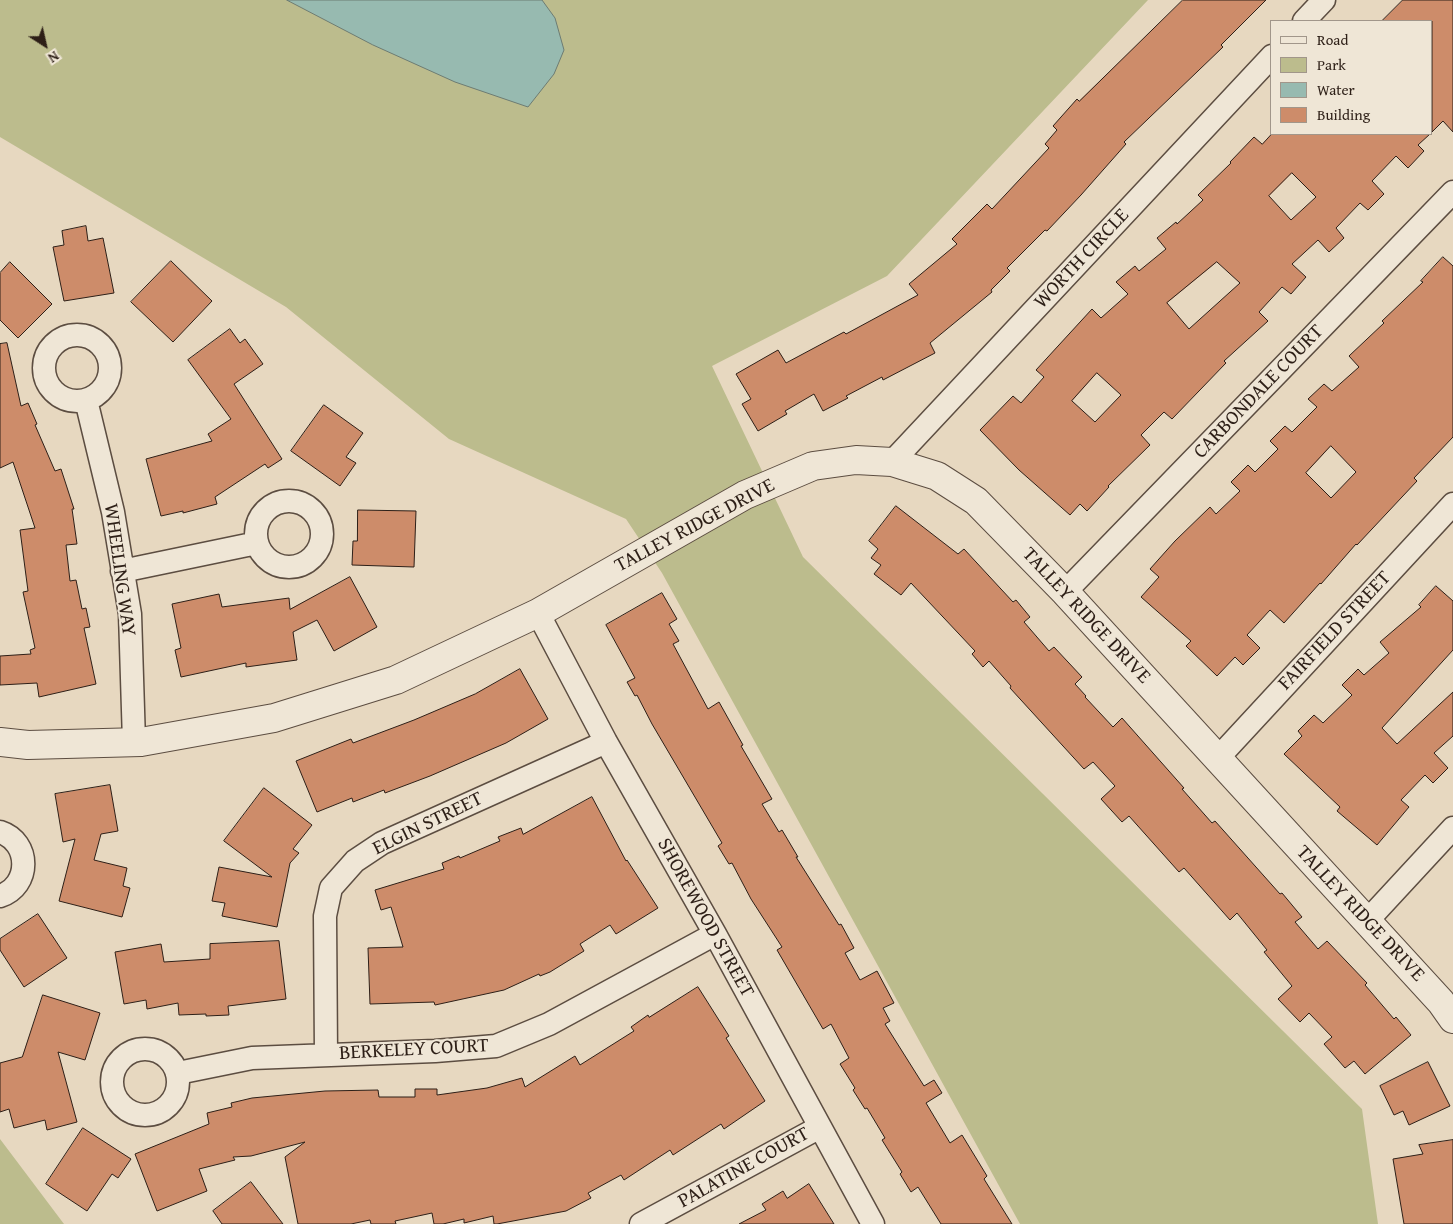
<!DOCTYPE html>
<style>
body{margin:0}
#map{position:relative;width:1453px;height:1224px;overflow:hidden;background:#e7d8c0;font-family:"Gentium Book Plus",serif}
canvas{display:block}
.legend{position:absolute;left:1270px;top:20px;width:162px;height:115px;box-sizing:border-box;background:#efe6d6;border:1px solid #a1968a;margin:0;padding:6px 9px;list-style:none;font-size:15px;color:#2d1f17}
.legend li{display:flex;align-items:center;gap:10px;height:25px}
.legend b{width:25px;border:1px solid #a1968a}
.north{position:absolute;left:20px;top:20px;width:50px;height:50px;-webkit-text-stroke:4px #efe6d6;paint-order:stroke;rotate:145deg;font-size:14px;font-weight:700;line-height:20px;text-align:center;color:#2d1f17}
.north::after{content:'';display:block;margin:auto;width:18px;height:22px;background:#2d1f17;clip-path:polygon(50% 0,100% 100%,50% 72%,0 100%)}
</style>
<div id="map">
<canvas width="1453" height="1224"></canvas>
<ul class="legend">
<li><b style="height:6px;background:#efe6d6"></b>Road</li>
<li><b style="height:14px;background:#bcbc8d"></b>Park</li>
<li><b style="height:14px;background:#97bab0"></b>Water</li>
<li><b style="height:14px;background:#cd8c6a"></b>Building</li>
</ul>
<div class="north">N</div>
</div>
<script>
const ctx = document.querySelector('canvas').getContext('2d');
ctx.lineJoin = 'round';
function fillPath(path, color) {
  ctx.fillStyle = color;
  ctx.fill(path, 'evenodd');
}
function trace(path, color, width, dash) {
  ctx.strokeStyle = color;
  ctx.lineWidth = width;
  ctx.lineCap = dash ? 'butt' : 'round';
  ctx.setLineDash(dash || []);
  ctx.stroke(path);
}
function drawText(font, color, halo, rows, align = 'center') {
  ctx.font = font + ' "Gentium Book Plus",serif';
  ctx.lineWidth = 4;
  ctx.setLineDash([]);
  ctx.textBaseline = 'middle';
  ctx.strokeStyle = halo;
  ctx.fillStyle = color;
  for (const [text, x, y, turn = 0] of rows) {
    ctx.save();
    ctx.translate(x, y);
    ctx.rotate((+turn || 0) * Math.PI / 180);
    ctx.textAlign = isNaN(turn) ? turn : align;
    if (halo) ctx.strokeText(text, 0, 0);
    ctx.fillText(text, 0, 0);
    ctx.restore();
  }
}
fillPath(new Path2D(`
 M0,0H1148L887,276L712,366L803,557L1362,1109L1378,1224H1020L662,573L626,519L449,439L286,307L0,137Z
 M0,1139L64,1224H0Z`), '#bcbc8d');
const water = new Path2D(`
 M287,0H542L555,18L564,50L554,74L528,107L455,82L373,45Z`);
fillPath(water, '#97bab0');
trace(water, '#6d7c73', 1);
const building = new Path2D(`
 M1183,0H1266L1221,45L1223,47L1124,142L1126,144L1081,195L1047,231L1045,230L1007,268L1010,271L991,290L992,292L930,343L935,353L883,380L882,377L846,396L848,398L823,411L814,394L785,411L787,414L758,431L742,404L751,399L736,374L778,350L786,363L844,332L846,334L918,295L909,284L957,244L952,239L987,204L992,209L1049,148L1045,144L1057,130L1053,126L1077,99L1079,101Z
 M1403,0H1453V132L1443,121L1432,132V21H1382Z
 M1272,134H1430L1418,145L1424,151L1408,168L1396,156L1372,181L1384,194L1368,210L1360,203L1336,228L1344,238L1329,252L1318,240L1292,264L1306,277L1291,294L1282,287L1259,312L1268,321L1224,361L1226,363L1172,419L1164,412L1141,435L1150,445L1108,486L1109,487L1087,511L1080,504L1070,515L1019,470L980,430L1013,396L1021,403L1044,377L1036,370L1092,309L1101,318L1128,294L1116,282L1135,266L1139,271L1166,249L1157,238L1176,222L1177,224L1203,200L1198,195L1231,163L1230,162L1254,137L1262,144ZM1292,173L1316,197L1291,220L1269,196ZM1217,262L1240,283L1189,329L1167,303ZM1097,373L1121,395L1095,422L1072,401Z
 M86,226L88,241L103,238L114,293L64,301L53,247L64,245L62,231Z
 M1443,257L1453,266V437L1414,478L1417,481L1357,545L1356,544L1321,584L1320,583L1284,623L1270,610L1247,635L1260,648L1243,665L1235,657L1217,676L1186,646L1191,641L1141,597L1159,577L1150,569L1175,541L1210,507L1216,514L1240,491L1231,482L1248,465L1255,472L1278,449L1270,441L1285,426L1292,432L1317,407L1308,399L1324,384L1332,391L1359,367L1349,356L1384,323L1382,321L1423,282L1421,281ZM1331,446L1356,472L1331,498L1306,473Z
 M171,261L212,301L173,342L131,302Z
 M10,262L52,304L18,338L0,320V273Z
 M230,329L240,343L245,339L263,364L234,384L282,459L268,468L265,464L215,497L217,504L183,513V511L161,516L146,459L212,441L208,434L231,419L188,360Z
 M7,343L21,406L28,403L37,424L35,425L55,471L61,469L74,509H72L77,544L66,545L70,581L76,580L82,609L86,608L90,627L84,628L96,684L39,697L37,683L0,685V656L31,654L30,650L35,648L23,592L28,591L20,530L35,528L13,462L0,468V344Z
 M324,405L363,433L346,457L356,463L340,486L291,451Z
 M896,506L958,554L964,549L1013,602L1016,600L1030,617L1024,622L1049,651L1054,647L1082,677L1075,684L1086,696L1085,697L1113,727L1122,718L1184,788L1182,789L1212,823L1215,821L1280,894L1282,893L1302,917L1295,922L1318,949L1327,941L1367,983L1365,985L1394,1019L1396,1017L1411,1035L1365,1074L1354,1061L1345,1068L1324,1044L1332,1037L1309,1013L1300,1022L1278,999L1292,986L1264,952L1267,950L1237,913L1230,920L1184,868L1179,872L1129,816L1122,822L1101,799L1115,786L1093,762L1084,769L1010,688L1011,686L989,661L983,667L972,654L975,651L911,583L901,595L874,574L881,565L871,558L878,549L869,541Z
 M358,510L416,511L414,567L352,565L353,541H357Z
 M350,577L377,627L334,651L317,620L293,632L297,660L246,667V663L181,677L175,650L181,648L172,604L219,594L222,607L289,598L290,609Z
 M1436,586L1453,601V650L1382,728L1397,744L1453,692V736L1434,753L1448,768L1433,783L1425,775L1401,800L1409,807L1377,845L1337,811L1340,807L1284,754L1302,736L1298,731L1314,715L1323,723L1352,695L1342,685L1358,669L1364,675L1389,653L1380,642L1421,607L1419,605Z
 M662,593L677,619L669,624L679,641L673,644L708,709L719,702L743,745L741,746L772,799L762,804L779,832L782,830L798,857H796L839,925L841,924L854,948L845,953L860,980L877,971L894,1003L883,1008L890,1021L885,1024L924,1086L934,1080L942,1093L926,1103L950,1143L962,1135L987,1176L984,1179L1012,1224H941L918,1187L911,1192L900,1174L902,1172L882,1140L885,1138L867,1108L865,1109L853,1090L855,1088L840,1064L849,1058L831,1024L823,1029L777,950L782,947L751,899L732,863L729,864L718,846L722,843L652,724L637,695L635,696L627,682L635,678L606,625Z
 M520,669L548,719L506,743L430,776L385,793L384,790L353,802L352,798L317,812L296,761L351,739L353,743L414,720L475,694Z
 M110,785L118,831L101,834L94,860L127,868L123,886L130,888L122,917L59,901L75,839L63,842L55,794Z
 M264,788L312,825L293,849L299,853L290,863L277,927L222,916L225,903L212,901L219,867L272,877L224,841Z
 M592,797L626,861L627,860L658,908L616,934L610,925L580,944L584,951L550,972L540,976L539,974L504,990L435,1005L434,1002L370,1004L368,948L403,947L391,907L381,910L375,890L444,869L442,863L459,856L460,858L500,841L498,837L521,828L523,834Z
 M38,914L67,958L24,987L0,950V939Z
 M279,941L286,999L228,1006L229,1015L206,1016V1014L179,1015L178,1003L147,1009L146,1000L124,1004L115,952L161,944L164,962L210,959V944Z
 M698,987L729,1036L726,1038L765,1101L724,1129L721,1124L673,1155L670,1150L624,1180L621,1175L588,1193L591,1198L566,1211L497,1224H494L493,1216L464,1223V1219L443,1224H434L432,1213L395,1221L396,1224H371L370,1220L351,1224H298L285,1157L305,1142L251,1156L233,1157L235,1160L199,1169L207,1191L157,1211L135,1154L209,1124L207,1113L232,1107L231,1103L252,1098L325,1091L378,1090L379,1097H415V1089H437V1095L487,1088L522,1078L525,1087L575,1056L580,1065L634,1031L631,1027L648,1015L649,1017Z
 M43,995L100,1013L85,1060L58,1052L77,1122L47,1130L45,1120L14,1128L9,1109L0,1112V1063L22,1057Z
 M1428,1062L1450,1106L1409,1125L1403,1111L1394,1115L1380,1086Z
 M83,1128L131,1159L118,1178L112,1174L87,1211L46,1184Z
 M1453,1140V1224H1404L1393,1159L1423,1154L1419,1145Z
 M251,1182L283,1224H222L213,1211Z
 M809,1184L834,1224H739L766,1210L762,1204L783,1191L787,1198Z`);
fillPath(building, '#cd8c6a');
trace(building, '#2d1f17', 1);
const minor = new Path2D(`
 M1304,21L1324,0
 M44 368a33 33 0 1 1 66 0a33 33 0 1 1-66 0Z
 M86,400L113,512L130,614L134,742
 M892,462L1272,56
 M256 534a33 33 0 1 1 66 0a33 33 0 1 1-66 0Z
 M122,571L257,543
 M1065,592L1453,192
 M538,613L606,742L715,934L873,1224
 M1218,758L1453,504
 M0,832C31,842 31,886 0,896
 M1367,921L1453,828
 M112 1082a33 33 0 1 1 66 0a33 33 0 1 1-66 0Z
 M326,1055L325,916L331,888L355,861L382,843L606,742
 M178,1073L252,1058L435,1051L496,1046L549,1024L715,934
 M641,1224L820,1127`);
const tertiary = new Path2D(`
 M0,742L28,745L141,742L274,718L396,680L538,613L745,495L813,466L856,460L892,462L937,476L976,501L1065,592L1441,1002L1453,1019`);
trace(minor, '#5c4d41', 25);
trace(tertiary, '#5c4d41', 30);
trace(minor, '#efe6d6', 22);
trace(tertiary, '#efe6d6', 28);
drawText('20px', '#2d1f17', '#efe6d6', [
 ["WORTH CIRCLE",1082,259,-47],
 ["CARBONDALE COURT",1259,392,-46],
 ["TALLEY RIDGE DRIVE",695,526,-28],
 ["WHEELING WAY",119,570,82],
 ["TALLEY RIDGE DRIVE",1086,616,47],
 ["FAIRFIELD STREET",1335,631,-47],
 ["ELGIN STREET",428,824,-26],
 ["TALLEY RIDGE DRIVE",1360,914,47],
 ["SHOREWOOD STREET",705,918,61],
 ["BERKELEY COURT",414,1050,-3],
 ["PALATINE COURT",744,1168,-29]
]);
</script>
